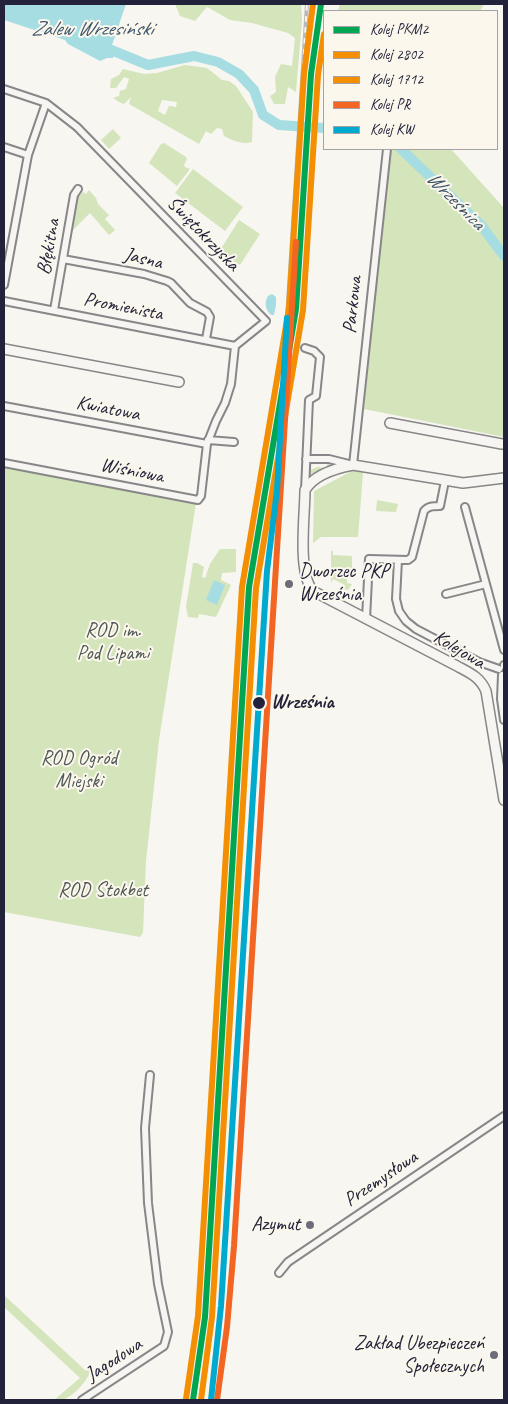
<!DOCTYPE html>
<meta charset="utf-8">
<style>
body{margin:0}
#map{position:relative;width:508px;height:1404px;overflow:hidden;background:#f8f6f0;font-family:Caveat,sans-serif}
canvas{display:block}
.frame{position:absolute;inset:0;border:5px solid #22223b;pointer-events:none}
.legend{position:absolute;left:323px;top:10px;width:175px;height:140px;box-sizing:border-box;background:#fbf7ec;border:1px solid #a4a2a5;margin:0;padding:6px 9px;list-style:none;font-size:15px;color:#22223b}
.legend li{display:flex;align-items:center;gap:10px;height:25px}
.legend b{width:25px;border:1px solid #a4a2a5}
</style>
<div id="map">
<canvas width="508" height="1404"></canvas>
<div class="frame"></div>
<ul class="legend">
<li><b style="height:6px;background:#00a651"></b>Kolej PKM2</li>
<li><b style="height:6px;background:#f48f03"></b>Kolej 2802</li>
<li><b style="height:6px;background:#f48f03"></b>Kolej 1712</li>
<li><b style="height:6px;background:#f26522"></b>Kolej PR</li>
<li><b style="height:6px;background:#00a9ce"></b>Kolej KW</li>
</ul>
</div>
<script>
const ctx = document.querySelector('canvas').getContext('2d');
ctx.lineJoin = 'round';
function fillPath(path, color) {
  ctx.fillStyle = color;
  ctx.fill(path, 'evenodd');
}
function trace(path, color, width, dash) {
  ctx.strokeStyle = color;
  ctx.lineWidth = width;
  ctx.lineCap = dash ? 'butt' : 'round';
  ctx.setLineDash(dash || []);
  ctx.stroke(path);
}
function drawText(font, color, halo, rows, align = 'center') {
  ctx.font = font + ' Caveat,sans-serif';
  ctx.lineWidth = 4;
  ctx.setLineDash([]);
  ctx.textBaseline = 'middle';
  ctx.strokeStyle = halo;
  ctx.fillStyle = color;
  for (const [text, x, y, turn = 0] of rows) {
    ctx.save();
    ctx.translate(x, y);
    ctx.rotate((+turn || 0) * Math.PI / 180);
    ctx.textAlign = isNaN(turn) ? turn : align;
    if (halo) ctx.strokeText(text, 0, 0);
    ctx.fillText(text, 0, 0);
    ctx.restore();
  }
}
fillPath(new Path2D(`
 M175,4H278L281,5L283,4H301L302,20L296,92L288,87L285,104H274L270,96L276,92L275,77L281,64L292,66L295,38L288,33L252,23L230,20L207,7L195,21L180,16Z
 M340,4H484L480,11H338Z
 M185,65L207,68L222,80L229,81L236,86L253,112L252,142C242,145 232,140 224,136L222,129L217,128L211,134L206,131L199,144L129,104L131,97L124,104L119,102L113,98L119,96L120,91L126,89L129,79L124,77L116,88H110L111,79L119,75L123,69L144,74L157,73ZM162,100L177,102L176,107L169,106L165,115L158,111Z
 M113,129L121,138L109,149L101,140Z
 M164,143L186,157L187,159L184,165L185,167L190,169L177,186L149,163L161,144Z
 M390,149H451L504,208V437L364,409Z
 M193,169L243,207L225,231L175,193Z
 M89,190L96,198L98,204L109,215L105,219L115,230L109,235L90,213L71,232L76,200L83,192L86,194Z
 M239,220L260,234L240,265L219,252Z
 M328,462L334,464V466L311,477L309,473L310,470L318,467L326,468Z
 M4,467L196,503L159,740L146,861L143,933L140,937L4,912Z
 M352,471H361L363,473L358,537H321L313,543L314,491Z
 M377,500L398,504L396,512L376,511Z
 M220,549H236V572L222,573L221,580L231,585L216,617L199,614L198,618L188,617L186,607L193,563H197L204,567L202,577L205,578L210,564Z
 M331,551H333V555L352,556V570H347V583L352,584L348,590L343,589L345,585L333,579L331,583Z
 M4,1295L86,1371L91,1367C91,1378 73,1397 62,1400C60,1401 57,1400 54,1400L80,1378L4,1307Z`), '#d4e4bb');
fillPath(new Path2D(`
 M4,4H126L111,48L116,51L113,58H107L100,61L68,44L65,40L4,20Z
 M272,294L276,297V305L274,315H271C265,309 264,303 268,296Z
 M214,580L225,585L217,605L206,600Z`), '#a5dde3');
trace(new Path2D(`
 M104,47L148,65L194,56L218,62L239,74L254,90L263,115L279,125L324,128
 M401,149L481,225L504,256`), '#a5dde3', 10);
const street = new Path2D(`
 M4,89L46,103L77,127L266,321L235,346L231,384L225,403L216,421L207,444L201,496L198,500L4,463
 M4,147L28,155
 M63,259L144,274L167,281L171,283L190,303L207,312L210,317L206,339
 M4,285L28,155L46,103
 M4,301L235,346
 M54,310L74,195L78,189
 M305,348L314,351L320,357L316,396L309,400L305,490
 M4,406L207,444
 M208,440L234,442
 M306,459H329L353,465L387,149
 M398,560L396,599L399,611L406,621L416,629L479,662L499,669
 M486,584L504,650
 M446,594L486,584L465,507
 M366,619L369,559L408,560L412,557L424,511C428,506 433,506 440,506L445,481
 M504,666V665
 M502,675L501,699L504,720
 M279,1273L288,1262L504,1116
 M82,1400L164,1346L168,1332L158,1284L148,1203L145,1128L150,1075`);
const secondary = new Path2D(`
 M4,349L179,382
 M390,423L502,444
 M504,478L463,483L353,465C337,468 314,475 305,490C305,515 297,573 313,591L457,666C470,673 480,677 486,691L504,800`);
trace(street, '#878688', 10);
trace(secondary, '#878688', 12);
trace(street, '#f6f5f1', 6);
trace(secondary, '#f6f5f1', 9);
const rail = new Path2D(`
 M287,318L307,4`);
trace(rail, '#bcbab9', 4);
trace(rail, '#fbf7ec', 2, [5.5]);
trace(new Path2D(`
 M193,1400L205,1317L249,587L296,309L311,74L321,4`), '#00a651', 6);
trace(new Path2D(`
 M201,1400L212,1317L256,588L303,310L318,75L324,34`), '#f48f03', 6);
trace(new Path2D(`
 M186,1399L198,1316L242,587L289,308L304,74L313,4`), '#f48f03', 6);
trace(new Path2D(`
 M217,1400L227,1327L234,1246L296,242`), '#f26522', 6);
trace(new Path2D(`
 M211,1400L221,1306L267,571L277,490L287,318`), '#00a9ce', 6);
for (const [x, y, r, color] of [
 [289,584,5,"#6d6c7a"],
 [259,703,7,"#22223b"],
 [310,1225,5,"#6d6c7a"],
 [494,1355,5,"#6d6c7a"]
]) {
  const dot = new Path2D();
  dot.arc(x, y, r, 0, 2 * Math.PI);
  ctx.fillStyle = color;
  ctx.fill(dot);
  trace(dot, '#fbf7ec', 2);
}
drawText('20px', '#22223b', '#fbf7ec', [
 ["Świętokrzyska",203,234,46],
 ["Błękitna",49,247,-80],
 ["Jasna",143,259,14],
 ["Parkowa",353,305,-84],
 ["Promienista",123,307,11],
 ["Kwiatowa",108,409,11],
 ["Wiśniowa",132,471,11],
 ["Kolejowa",459,650,31],
 ["Przemysłowa",381,1179,-34],
 ["Jagodowa",114,1360,-33]
]);
drawText('20px', '#22223b', '#fbf7ec', [
 ["Dworzec PKP",299,572,"left"],
 ["Września",299,595,"left"],
 ["Azymut",300,1225],
 ["Zakład Ubezpieczeń",484,1344],
 ["Społecznych",484,1367]
], 'right');
drawText('20px', '#4f5854', '#fbf7ec', [
 ["ROD im.",113,631],
 ["Pod Lipami",113,654],
 ["ROD Ogród",79,759],
 ["Miejski",79,782],
 ["ROD Stokbet",103,891]
]);
drawText('bold 20px', '#22223b', '#fbf7ec', [
 ["Września",271,703]
], 'left');
drawText('italic 21px', '#3f576c', '#fbf7ec', [
 ["Zalew Wrzesiński",92,29],
 ["Wrześnica",455,201,45]
]);
</script>
